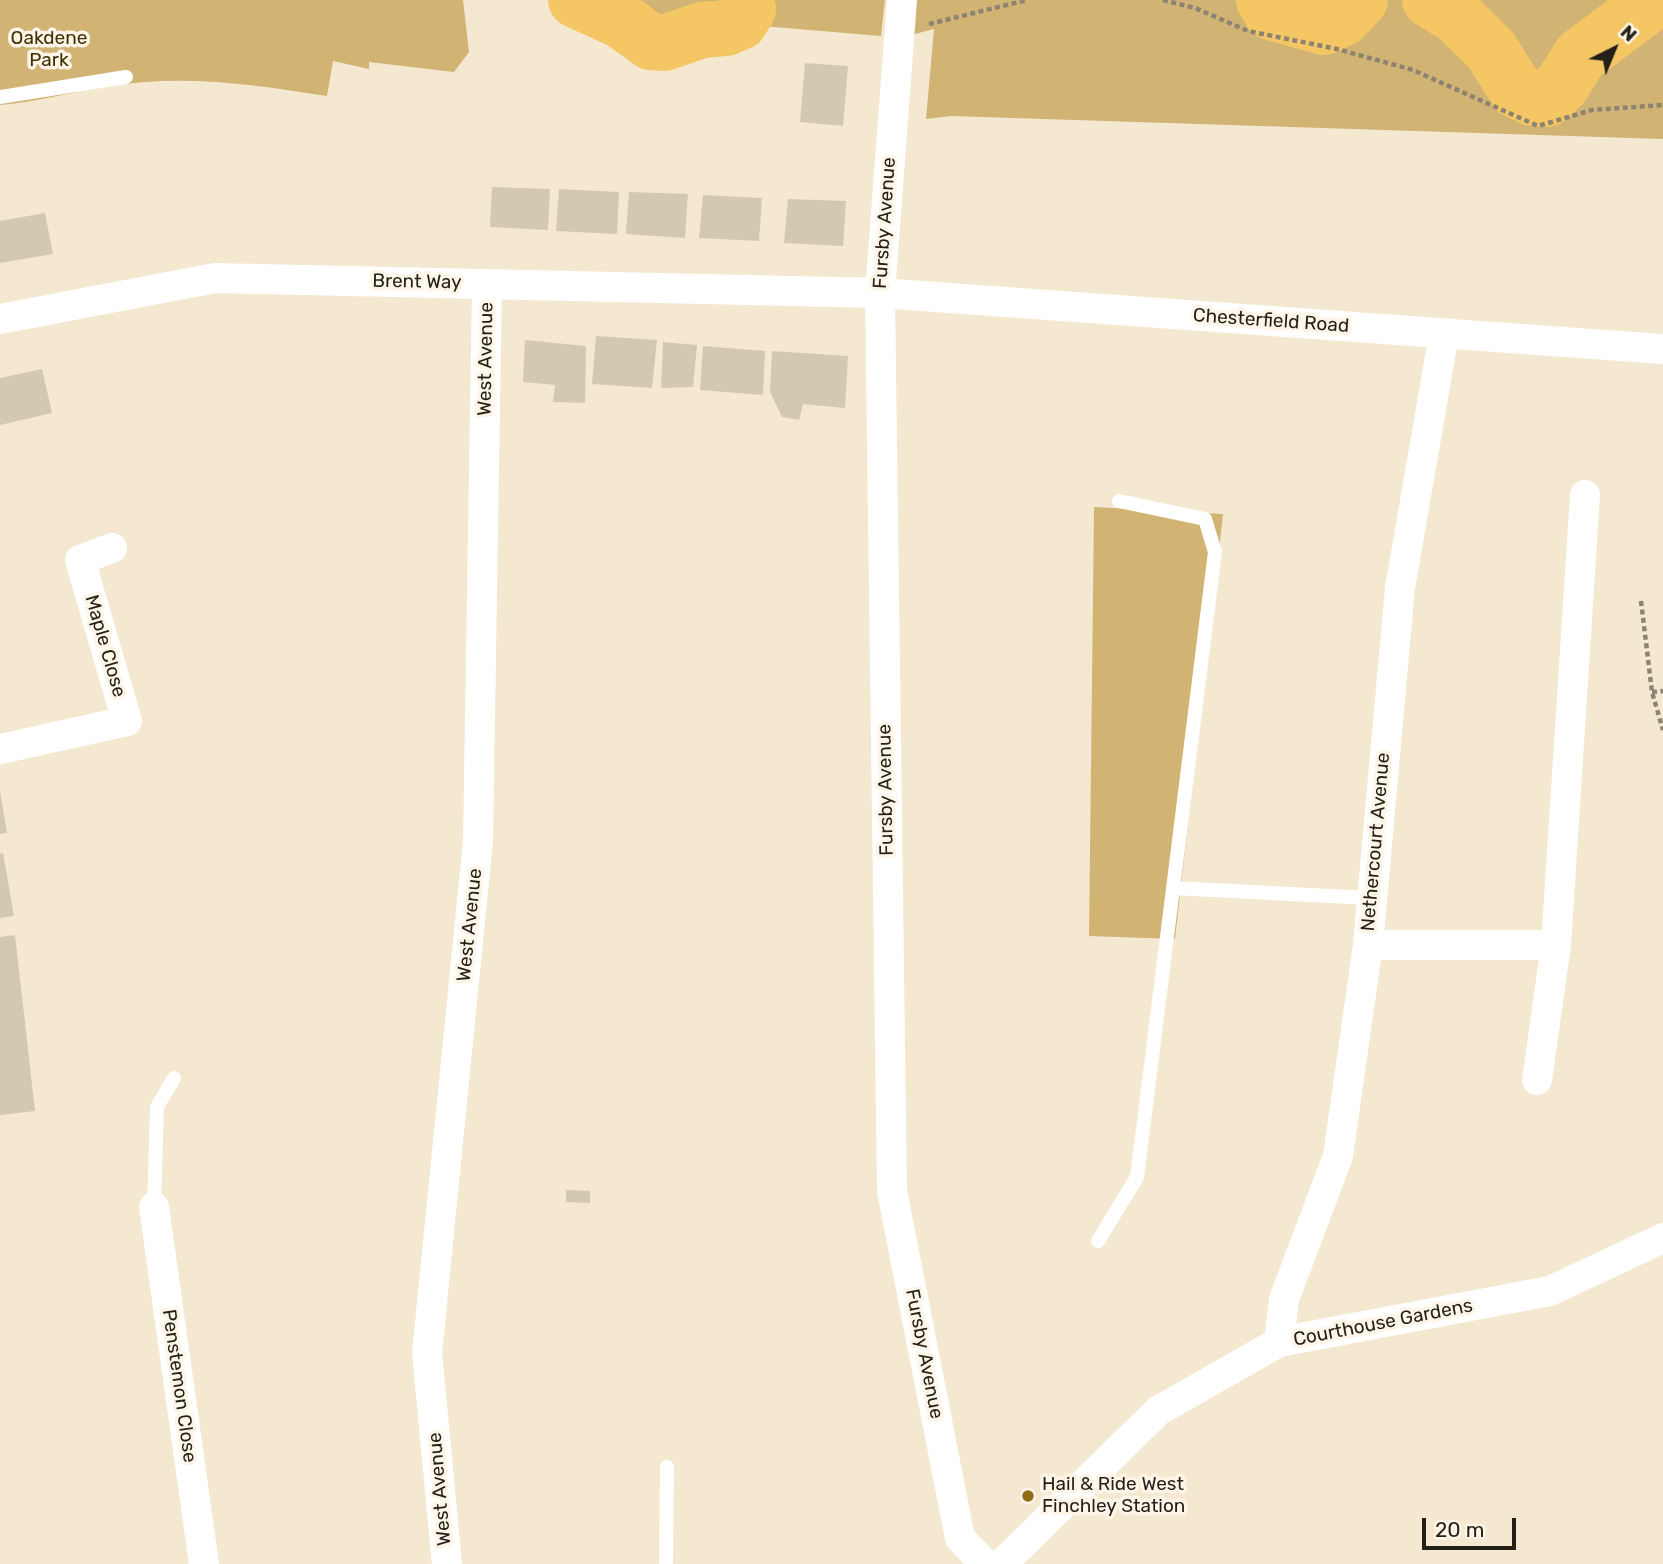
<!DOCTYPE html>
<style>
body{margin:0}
#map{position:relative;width:1663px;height:1564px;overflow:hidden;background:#f4e8d0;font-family:Rubik,sans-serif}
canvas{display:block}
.north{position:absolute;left:1579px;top:14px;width:70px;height:70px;-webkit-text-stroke:5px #fdf6e8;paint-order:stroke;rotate:43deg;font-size:19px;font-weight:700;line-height:28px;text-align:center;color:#241f17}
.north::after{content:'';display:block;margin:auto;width:24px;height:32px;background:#241f17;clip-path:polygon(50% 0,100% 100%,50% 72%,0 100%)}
.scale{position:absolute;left:1422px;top:1518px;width:94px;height:32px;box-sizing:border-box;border:4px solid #241f17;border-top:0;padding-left:9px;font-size:21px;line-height:24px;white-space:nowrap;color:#241f17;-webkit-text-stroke:5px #fdf6e8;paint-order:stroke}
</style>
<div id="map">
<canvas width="1663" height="1564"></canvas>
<div class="north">N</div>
<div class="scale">20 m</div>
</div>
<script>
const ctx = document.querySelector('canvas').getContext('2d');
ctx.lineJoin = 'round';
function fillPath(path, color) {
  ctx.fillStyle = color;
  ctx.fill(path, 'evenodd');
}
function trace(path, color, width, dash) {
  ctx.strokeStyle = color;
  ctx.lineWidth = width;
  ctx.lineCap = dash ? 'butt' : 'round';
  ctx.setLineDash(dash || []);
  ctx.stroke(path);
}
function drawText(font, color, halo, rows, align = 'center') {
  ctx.font = font + ' Rubik,sans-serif';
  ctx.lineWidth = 7;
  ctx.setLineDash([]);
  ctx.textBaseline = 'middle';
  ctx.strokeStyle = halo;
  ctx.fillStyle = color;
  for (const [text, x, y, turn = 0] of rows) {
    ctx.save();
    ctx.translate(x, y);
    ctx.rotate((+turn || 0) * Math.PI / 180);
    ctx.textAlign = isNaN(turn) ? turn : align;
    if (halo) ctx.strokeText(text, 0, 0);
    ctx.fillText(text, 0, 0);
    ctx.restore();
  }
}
fillPath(new Path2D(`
 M0,0H463L469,52L454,72L369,62V69L333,61L327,96C256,85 184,74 112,86C74,91 38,102 0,105Z
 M558,0H885L881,36L750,25L735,39H705L701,44L660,57L621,28L562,9V0Z
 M892,0H1663V139L951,116L926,119L934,29L911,35Z
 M1094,507L1223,514L1175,939L1089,936Z`), '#d1b373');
trace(new Path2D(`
 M576,0L622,21L651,42L664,43L702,30L726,28L740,22L748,9L746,0
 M1264,0L1271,12L1324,27L1343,18L1360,0
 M1430,0L1456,16L1491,50L1516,90L1532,98L1547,99L1562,85L1580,56L1655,0`), '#f4c764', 56);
fillPath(new Path2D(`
 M805,63L848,66L843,126L800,122Z
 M492,187L550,189L548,230L490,227Z
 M559,189L619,192L617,234L556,231Z
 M629,192L688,194L685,238L626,234Z
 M703,195L762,198L759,241L699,238Z
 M788,199L846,201L843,246L784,243Z
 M45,213L53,254L0,263V221Z
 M596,336L657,340L652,388L592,384Z
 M525,340L586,346L585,403L553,402L555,385L523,382Z
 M663,342L697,345L693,387L661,388Z
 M703,346L765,351L763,395L700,390Z
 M772,351L848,356L845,408L803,404L799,420L782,417L770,392Z
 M42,369L52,413L0,425V378Z
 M0,791L7,833L0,834Z
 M3,853L14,916L0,918V854Z
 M15,935L35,1111L0,1115V937Z
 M566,1190L590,1191V1203L566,1202Z`), '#d3c8b1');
trace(new Path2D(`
 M1163,0L1195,8L1248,31L1337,49L1413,70L1538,126L1592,110L1663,105
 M929,24L1027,0
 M1641,601L1652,692L1663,730
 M1652,692L1663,691`), '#8c8373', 4.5, [5, 3.5]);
trace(new Path2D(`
 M0,97L126,77
 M1173,888L1370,898
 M154,1207L157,1107L174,1078
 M1098,1241L1137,1177L1215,552L1205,519L1119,501
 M666,1564L667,1467`), '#fff', 14);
trace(new Path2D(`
 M902,0L880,293L892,1191L960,1538L985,1564
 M0,319L215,278L880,293L1663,349
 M0,749L127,721L80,560L112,548
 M1368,945H1556
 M1537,1080L1556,945L1585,495
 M154,1207L204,1564
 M1279,1342L1284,1299L1338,1156L1368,945L1400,588L1444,334
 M447,1564L427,1353L478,841L487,284
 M1002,1564L1158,1411L1279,1342L1550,1291L1663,1238`), '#fff', 30);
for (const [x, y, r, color] of [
 [1028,1496,7,"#8f6d11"]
]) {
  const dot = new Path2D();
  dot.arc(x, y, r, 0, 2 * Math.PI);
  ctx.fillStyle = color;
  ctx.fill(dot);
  trace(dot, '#fdf6e8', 2.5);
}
drawText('19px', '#413003', '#fdf6e8', [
 ["Oakdene",49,39],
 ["Park",49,61]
]);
drawText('19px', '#241f17', '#fdf6e8', [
 ["Fursby Avenue",885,223,-86],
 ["Brent Way",417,282,1],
 ["Chesterfield Road",1271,321,4],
 ["West Avenue",486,359,-89],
 ["Maple Close",105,646,74],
 ["Fursby Avenue",886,790,-91],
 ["Nethercourt Avenue",1376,842,-85],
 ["West Avenue",470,925,-84],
 ["Courthouse Gardens",1383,1323,-11],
 ["Fursby Avenue",924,1354,79],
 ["Penstemon Close",179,1386,82],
 ["West Avenue",440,1489,-95]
]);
drawText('19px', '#241f17', '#fdf6e8', [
 ["Hail & Ride West",1042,1485],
 ["Finchley Station",1042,1507]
], 'left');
</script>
